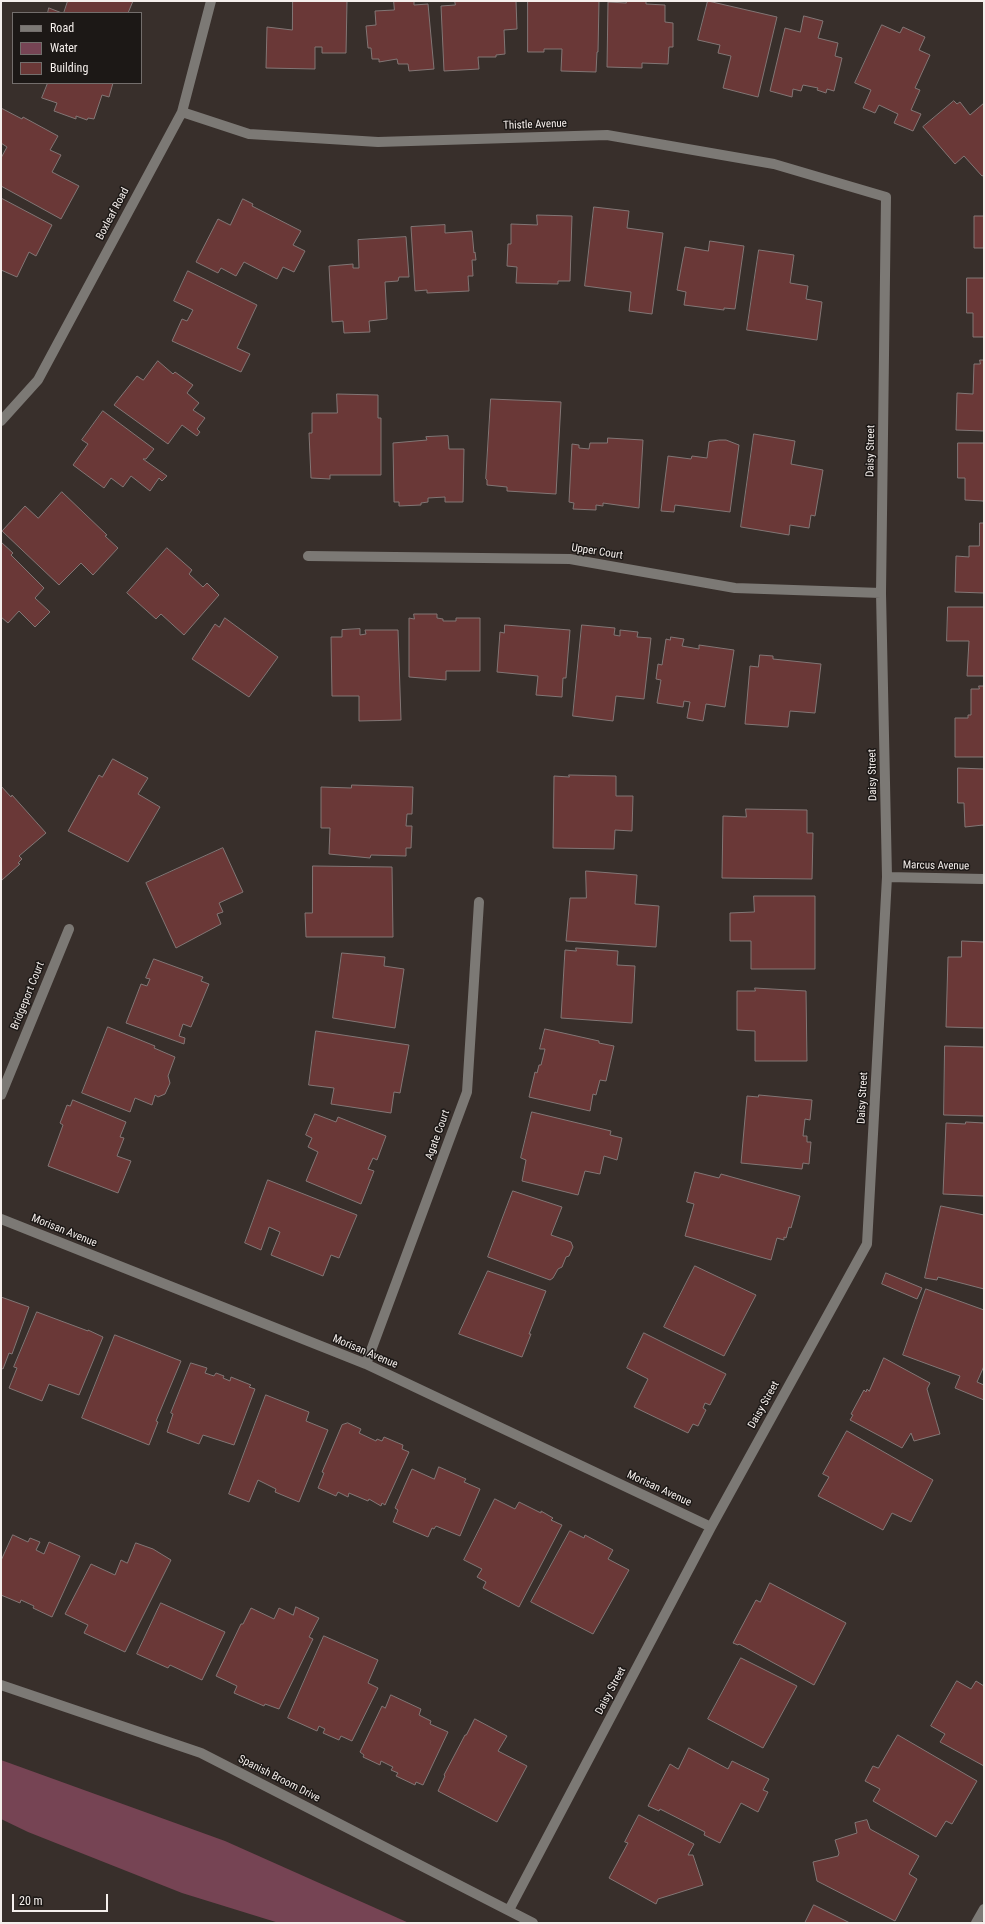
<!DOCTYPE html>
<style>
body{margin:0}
#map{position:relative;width:985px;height:1924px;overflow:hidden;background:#382f2b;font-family:"Roboto Condensed",sans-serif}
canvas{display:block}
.frame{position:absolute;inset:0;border:2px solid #f5efec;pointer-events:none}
.legend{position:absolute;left:12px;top:12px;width:130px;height:72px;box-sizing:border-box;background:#1c1816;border:1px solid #736e6c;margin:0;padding:5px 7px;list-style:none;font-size:12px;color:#f5efec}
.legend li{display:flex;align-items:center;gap:8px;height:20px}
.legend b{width:20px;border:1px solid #736e6c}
.scale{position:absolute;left:12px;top:1894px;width:96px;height:18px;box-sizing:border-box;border:2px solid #f5efec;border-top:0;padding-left:5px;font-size:12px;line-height:14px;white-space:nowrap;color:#f5efec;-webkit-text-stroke:3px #1c1816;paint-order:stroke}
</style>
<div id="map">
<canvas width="985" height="1924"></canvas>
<div class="frame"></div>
<ul class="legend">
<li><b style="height:5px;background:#7c7975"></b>Road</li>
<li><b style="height:11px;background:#764454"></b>Water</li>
<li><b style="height:11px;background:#6a3837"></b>Building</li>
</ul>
<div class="scale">20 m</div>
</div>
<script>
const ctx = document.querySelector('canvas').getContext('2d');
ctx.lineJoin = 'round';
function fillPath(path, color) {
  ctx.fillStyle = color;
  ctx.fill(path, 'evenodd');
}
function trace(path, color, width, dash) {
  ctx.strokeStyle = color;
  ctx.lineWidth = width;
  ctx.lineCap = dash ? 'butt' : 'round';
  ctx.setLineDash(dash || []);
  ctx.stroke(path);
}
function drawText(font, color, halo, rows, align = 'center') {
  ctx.font = font + ' "Roboto Condensed",sans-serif';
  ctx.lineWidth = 3;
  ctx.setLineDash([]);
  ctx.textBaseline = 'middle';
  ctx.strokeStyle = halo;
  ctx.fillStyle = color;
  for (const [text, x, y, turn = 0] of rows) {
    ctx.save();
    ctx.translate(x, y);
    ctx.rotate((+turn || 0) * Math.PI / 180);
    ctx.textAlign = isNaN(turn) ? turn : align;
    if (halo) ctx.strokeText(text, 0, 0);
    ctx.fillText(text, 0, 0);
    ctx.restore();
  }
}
fillPath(new Path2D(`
 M1,1760L225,1841L409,1923H279L182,1893L28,1832L1,1819Z`), '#764454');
const building = new Path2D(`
 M68,1H133L128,13H64Z
 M293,1H347L346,53H322V47H315V69L266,68L267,27L292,30Z
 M394,1H414V5L428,4L434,69L409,71L408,64H398L397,59L379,62V59H372L371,48H368L366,26L376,25L375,11L394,10Z
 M455,1H516L517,29L504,30L505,54L496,55V57H478L479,69L444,71L441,6L455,5Z
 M528,1H599L598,52H597L596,72L561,71L562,49H544V52H528Z
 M626,1H646V4L665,5V22L673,23V47H669L668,64L642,63V68L607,67L608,2L626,3Z
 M708,1L777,17L758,97L723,88L731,56L718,53L720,45L698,40Z
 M49,8L62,13H48Z
 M804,16L823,21L818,38L838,43L835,56L842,58L834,91L827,89L826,93L817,90L818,88L803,85L801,91L793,89L792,97L770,91L785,28L800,32Z
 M882,25L900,33L903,27L925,37L919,50L930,55L915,88L920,90L911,110L921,114L913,131L894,123L898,114L879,105L875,113L863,108L871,90L855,83Z
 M48,83H113L109,97L102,95L94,119L88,118L87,120L76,116V119L54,111L57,103L42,98Z
 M954,101L957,104L960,102L970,115L984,103V175L982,176L964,156L955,164L923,127Z
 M1,108L22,119L23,117L58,136L50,150L61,155L52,172L79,186L61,219L1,186V158L7,147L1,143Z
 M1,198L52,225L36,256L29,252L17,277L1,270Z
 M243,199L253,204L252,206L301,231L293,245L305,251L294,272L283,267L277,279L244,262L236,276L221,268L218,273L196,262L218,219L230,225Z
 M594,207L629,211L627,228L663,233L652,314L629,311L631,292L585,286Z
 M984,211V248H974V216H984Z
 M537,215L572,216L570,281H558V284L516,283L517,267L507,266L508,244H511V224L537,225Z
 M445,225V233L472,231L474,253L475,252L476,260H472L473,276H468L469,291L427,293V290L415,291L411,227Z
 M406,237L409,277H399L398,281L385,282L387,319L369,321L370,332L344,333L343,321L332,322L329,266L353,264V268H359L358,240Z
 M710,241L744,246L735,309L724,308V310L684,305L686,292L677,290L685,247L708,251Z
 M759,250L794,255L790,283L808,286L806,299L822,302L817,340L747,330Z
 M188,271L257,305L237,348L250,354L241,372L172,341L182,319L187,321L193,310L174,301Z
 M967,278H984V337H973V313H967Z
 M980,360H984V431L956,430L957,393L973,394L974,364H980Z
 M158,361L173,374L175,372L193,385L187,393L199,403L193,410L205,418L197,429L200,432L197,436L182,425L168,444L114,405L137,376L143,380Z
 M337,394L378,395V418H381V475H330V479L311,478L309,433H312V413H337Z
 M491,399L561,402L556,494L507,491V487L487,485V480L486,479Z
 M103,411L154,449L146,459H143L167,476L162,481L159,478L150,491L131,476L123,487L111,478L104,488L73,465L88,444L82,440Z
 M754,434L795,441L791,464L823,470L815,516L811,515L809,528L790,525L789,535L741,527Z
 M448,436L449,449H464L463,502H445V497L428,498V502L421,503V505L399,506V502H394L393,443L427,440L426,437Z
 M608,438L643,440L639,508L603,503V506L596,505V510L573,509L574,503L569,502L572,444L579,445V448L589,449L590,443H607Z
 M719,440H726L739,445L730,512L675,505L674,512L661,511L668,456L691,459L692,456L707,458L709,442Z
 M958,443H984V503L983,501L965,500V478H958Z
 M62,492L107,535L105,536L118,548L93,575L81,563L59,585L2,531L25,506L38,518Z
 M980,523H984V593L955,592L956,556L969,557V546H979Z
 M1,542L13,553L11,555L44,588L35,598L50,612L35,627L19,611L8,623L1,617Z
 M167,548L192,570L189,574L203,587L207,583L219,595L184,635L161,614L156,619L127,593Z
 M948,607H984V676H967L969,641H947Z
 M414,614H437V618L443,619V621H456V618H480V671H446V680L409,677V618L414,619Z
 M225,618L278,657L249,697L192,659L215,624L219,627Z
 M505,625L570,630L566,678H563L562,697L536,695L538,676L497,672L500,632L504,633Z
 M582,625L615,628L614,635L620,636V630L638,632L637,637L651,638L644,699L616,696L613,721L573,716Z
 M360,629V635L366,634L365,630H398L401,720L359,721V696H332L331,637H342V630Z
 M671,637L684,639L682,646L699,649V645L734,650L725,707L706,704L703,721L687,718L690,702L684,701L683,707L657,703L661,680L656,679L658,664L662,665L666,639L670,640Z
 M760,655L773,656V659L821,664L815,713L790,711L788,727L745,724L750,666L758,667Z
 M979,686H984V757H955V718H968V715H971V689H979Z
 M113,759L148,778L138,794L160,807L128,862L68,831L99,775L102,777Z
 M958,768L984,769V828L983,825L965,827L964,803H958Z
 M569,775L616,776V796H633L632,831L615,830L614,849L553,848L554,776L569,777Z
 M352,785L413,787L412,814H407L406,826H412L411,848H406V856L371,855L370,858L329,854L330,828H321V787L351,788Z
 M1,786L11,797L12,795L46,833L19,856L22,859L18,863L20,864L2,880Z
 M746,809L807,810V833H813L812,879L722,878L723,816L746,817Z
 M223,848L243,892L219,903L223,912L217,914L221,924L176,948L146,883Z
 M313,866L392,867L393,937H306L305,913H312Z
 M586,871L637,875L635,904L659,906L656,947L566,941L570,898H586Z
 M754,896H815V969H751V941H730V913L754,912Z
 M962,941L984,942V1028L946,1027L948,957H961Z
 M576,948L618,951L617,965L635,966L632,1023L561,1018L565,950L576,951Z
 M342,953L385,957L384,966L404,969L395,1028L333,1018Z
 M154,959L203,977L201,981L209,984L191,1027L183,1024L179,1036L185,1038L184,1044L126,1023L141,984L147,986L150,979L146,978Z
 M755,988L806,991L807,1061H755V1031L737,1030V991H755Z
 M108,1027L155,1046L154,1048L175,1057L168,1076L170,1083L165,1094L158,1097L155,1095L152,1105L135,1098L130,1112L82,1093Z
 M545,1029L599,1041V1043L614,1046L606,1081L600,1080L596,1095L593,1094L590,1111L529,1097L535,1072L537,1073L539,1065H541L545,1049H540Z
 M316,1031L409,1045L400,1093L394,1092L391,1113L331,1104L334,1088L309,1085Z
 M945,1046L984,1047V1116L944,1115Z
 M759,1095L812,1100L810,1120L805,1119L803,1136H807V1142H811L809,1164L803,1163L802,1169L741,1163L747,1096L758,1097Z
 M73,1100L126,1122L120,1137L124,1138L117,1156L131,1161L118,1193L48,1166L63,1125L60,1123L67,1105L70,1106Z
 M532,1112L611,1131L610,1135L622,1138L617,1160L604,1156L600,1174L585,1171L578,1195L522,1181L526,1160L521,1158Z
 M315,1114L336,1122L338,1117L386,1136L377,1160L373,1158L368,1169L374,1171L361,1204L306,1181L318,1152L308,1147L312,1138L306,1135Z
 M966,1122L984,1123V1196L943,1194L946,1123L965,1124Z
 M695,1172L719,1178L721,1174L800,1196L791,1228L789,1227L786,1238L784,1237V1240L777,1238L771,1260L685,1236L694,1204L687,1202Z
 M268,1180L357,1215L339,1258L331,1255L323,1276L271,1255L280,1232L269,1227L261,1250L245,1243Z
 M513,1191L562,1207L551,1235L571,1242L573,1247L569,1256L566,1257L562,1267L558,1269L553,1278L550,1280L488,1257Z
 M941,1206L984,1215V1289L938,1277L937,1280L925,1278Z
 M695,1266L756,1295L724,1356L664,1327Z
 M488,1271L546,1291L529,1334H531L522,1357L459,1334Z
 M886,1273L922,1288L917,1299L882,1284Z
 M926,1289L984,1310V1366L977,1382L984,1385V1400L955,1388L960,1376L903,1355Z
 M1,1297L29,1307L12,1354L9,1353L3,1369L1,1368Z
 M37,1312L88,1331V1330L103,1337L79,1395L49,1384L42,1401L9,1388L17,1368L14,1367Z
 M644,1333L726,1374L710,1405L705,1403L703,1408L706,1410L698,1426L693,1424L688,1433L634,1407L648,1379L627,1368Z
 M115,1335L181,1361L156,1421L158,1422L149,1445L82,1418Z
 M884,1358L930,1383L927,1389L940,1434L914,1441L911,1433L902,1448L850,1420L853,1415L851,1414L864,1390L866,1392L867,1389L869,1391Z
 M191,1363L207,1368L205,1373L214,1376L216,1373L224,1376L223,1378L230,1381L231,1377L251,1385L249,1387L255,1389L234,1445L203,1435L199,1444L167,1432L173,1414L171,1413Z
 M266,1395L309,1412L306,1421L328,1430L299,1502L275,1492L276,1489L258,1480L249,1502L229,1494Z
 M348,1423L361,1429L359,1433L376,1441L377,1439L382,1441L384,1437L403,1445L402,1449L409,1452L385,1505L382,1503L381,1506L369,1499L368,1501L349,1493L348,1497L338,1492L336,1496L318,1488L324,1473L322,1472L342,1425Z
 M847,1431L933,1480L911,1522L892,1513L883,1530L818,1496L829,1477L823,1474Z
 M439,1467L466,1479L464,1482L480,1489L460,1536L436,1526L434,1529L432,1528L428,1537L393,1522L398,1510L395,1508L412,1469L434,1479Z
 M495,1499L515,1509L519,1502L541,1513V1511L553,1518L551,1520L562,1525L519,1607L483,1588L486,1582L477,1577L482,1569L464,1560Z
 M570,1531L584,1538L585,1535L613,1550L608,1559L629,1570L593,1634L531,1602Z
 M13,1535L28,1542L30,1538L40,1542L36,1550L44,1554L49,1542L80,1556L52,1617L33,1608L34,1606L21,1600L20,1603L1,1595V1561Z
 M136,1543L153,1549L171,1560L125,1652L84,1633L88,1625L65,1614L91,1564L115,1575L121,1560L127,1563Z
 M770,1583L846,1623L814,1685L739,1644L738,1645L733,1643L756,1600L760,1602Z
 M161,1603L225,1632L202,1680L170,1665L168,1668L137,1654Z
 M296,1607L319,1618L309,1637L313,1639L279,1709L265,1704L264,1706L234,1693L237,1686L216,1676L241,1624H243L251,1608L274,1619L279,1608L293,1615Z
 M324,1636L378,1660L368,1683L378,1688L352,1741L341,1736L339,1740L323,1733L325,1729L319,1726L317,1731L288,1718Z
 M741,1658L797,1686L763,1748L708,1719Z
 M957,1681L971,1689L976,1681L984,1686V1766L940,1742L945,1734L931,1726Z
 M391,1695L421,1709L419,1715L431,1721L430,1724L448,1732L423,1785L416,1782L415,1785L396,1776L398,1773L391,1770L393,1767L381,1761L380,1765L363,1757L364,1755L360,1752L382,1706L385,1708Z
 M475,1719L507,1736L498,1751L527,1766L497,1822L438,1791L445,1776L444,1775L465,1735H466Z
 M898,1735L977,1781L952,1824L946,1821L936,1837L873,1801L880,1789L865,1781L873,1766L878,1768Z
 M689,1748L728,1769L732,1761L769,1779L763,1790L768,1792L758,1812L741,1803L720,1843L704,1835L705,1832L660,1809L659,1811L648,1806L670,1764L678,1769Z
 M639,1815L694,1844L688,1855H693L703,1885L658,1899L656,1904L609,1878L628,1843L625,1842Z
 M867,1820L870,1829L919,1856L909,1874L917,1879L895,1921L817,1881L813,1862L838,1856L839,1853L835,1840L857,1833L855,1823Z
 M814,1905L850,1923H805Z`);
fillPath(building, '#6a3837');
trace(building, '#827675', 1);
trace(new Path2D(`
 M182,112L249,134L378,142L607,135L774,164L886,197L881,593L887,877L867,1244L711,1527L509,1910
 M1,421L38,380L182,112L211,1
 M308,556L570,559L735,588L881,593
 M887,877L984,879
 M1,1095L69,929
 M1,1219L366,1364L711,1527
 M366,1364L467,1092L479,902
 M1,1685L201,1753L533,1923
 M976,1923L984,1909`), '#7c7975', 10);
drawText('11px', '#f5efec', '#1c1816', [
 ["Thistle Avenue",535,125,-2],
 ["Boxleaf Road",113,214,-62],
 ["Daisy Street",871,451,-89],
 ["Upper Court",597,552,9],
 ["Daisy Street",873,775,-91],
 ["Marcus Avenue",936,866,1],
 ["Bridgeport Court",28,996,-68],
 ["Daisy Street",863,1098,-87],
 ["Agate Court",438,1135,-70],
 ["Morisan Avenue",64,1231,22],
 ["Morisan Avenue",365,1352,23],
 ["Daisy Street",764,1405,-61],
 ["Morisan Avenue",659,1489,25],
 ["Daisy Street",611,1691,-62],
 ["Spanish Broom Drive",279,1779,27]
]);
</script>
